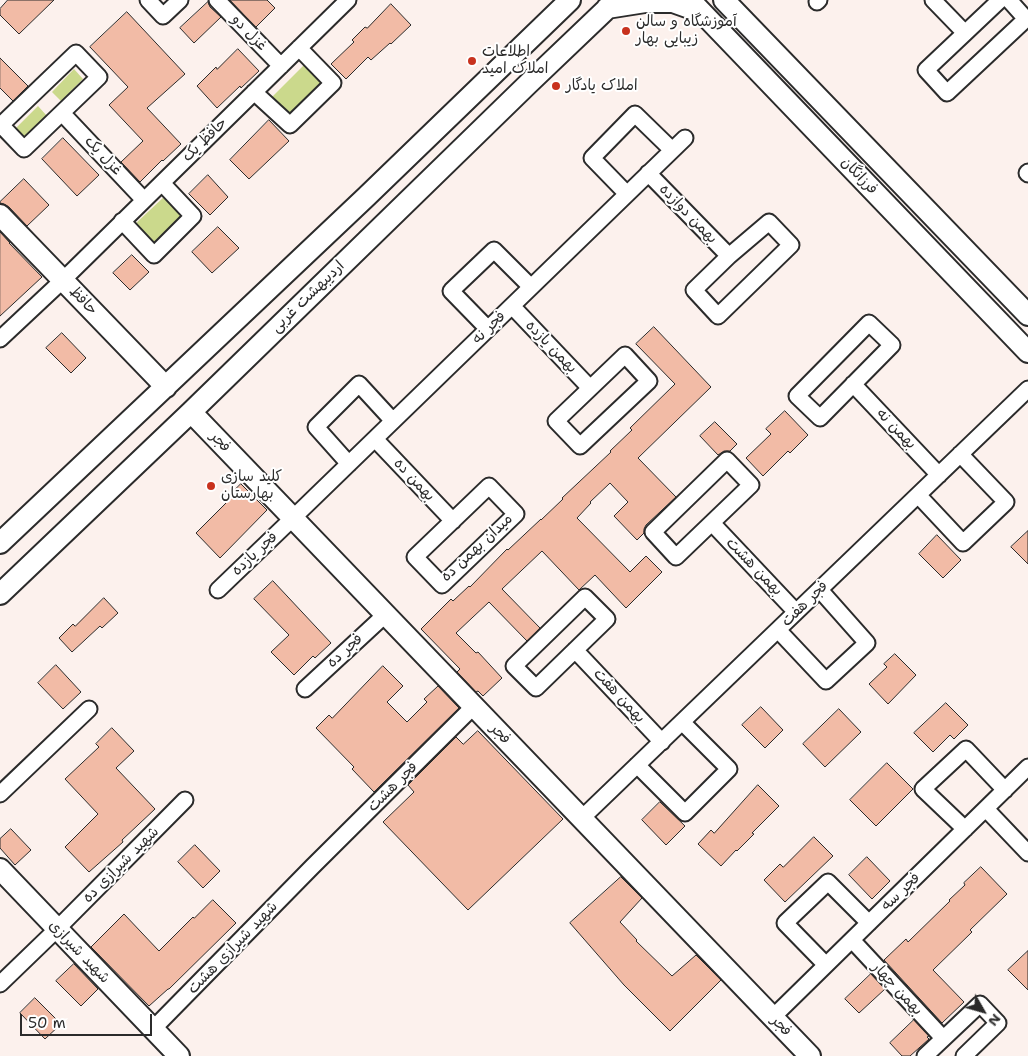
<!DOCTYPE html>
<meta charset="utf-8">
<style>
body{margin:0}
#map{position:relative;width:1028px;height:1056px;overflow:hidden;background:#fcf1ed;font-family:"Shantell Sans",sans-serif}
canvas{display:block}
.north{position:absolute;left:958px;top:986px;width:50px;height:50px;-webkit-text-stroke:4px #fff;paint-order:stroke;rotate:128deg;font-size:14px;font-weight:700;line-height:20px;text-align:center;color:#2b2b2b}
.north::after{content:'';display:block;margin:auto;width:18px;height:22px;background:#2b2b2b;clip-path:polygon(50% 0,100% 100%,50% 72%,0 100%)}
.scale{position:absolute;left:20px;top:1014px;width:132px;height:22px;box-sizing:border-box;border:2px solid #2b2b2b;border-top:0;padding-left:6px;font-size:15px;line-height:18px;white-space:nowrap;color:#2b2b2b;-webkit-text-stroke:4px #fff;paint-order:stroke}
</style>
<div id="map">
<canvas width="1028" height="1056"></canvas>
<div class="north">N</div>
<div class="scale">50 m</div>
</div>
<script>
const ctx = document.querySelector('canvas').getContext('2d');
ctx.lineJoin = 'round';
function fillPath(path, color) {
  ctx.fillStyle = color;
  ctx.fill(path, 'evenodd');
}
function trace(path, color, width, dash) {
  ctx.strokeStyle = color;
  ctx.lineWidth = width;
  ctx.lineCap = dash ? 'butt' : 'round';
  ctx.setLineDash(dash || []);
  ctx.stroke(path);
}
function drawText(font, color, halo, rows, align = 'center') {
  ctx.font = font + ' "Shantell Sans","Playpen Sans Arabic",sans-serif';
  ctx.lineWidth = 4;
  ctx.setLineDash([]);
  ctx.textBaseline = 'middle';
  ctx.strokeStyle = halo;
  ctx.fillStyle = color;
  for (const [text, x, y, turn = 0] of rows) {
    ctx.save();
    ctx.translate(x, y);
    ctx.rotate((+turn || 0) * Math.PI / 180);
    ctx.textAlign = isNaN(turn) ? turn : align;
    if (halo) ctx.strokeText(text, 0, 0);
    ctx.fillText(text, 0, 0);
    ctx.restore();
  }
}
fillPath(new Path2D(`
 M304,65L324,84L292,116L272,97Z
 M74,69L83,79L61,101L52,92Z
 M38,106L47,116L26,138L16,128Z
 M166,195L186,217L154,247L134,225Z`), '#cbd98c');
const building = new Path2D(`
 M8,0H54L19,34L0,15V9Z
 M230,0H267L275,8L256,27Z
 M208,2L210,7L221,17L194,43L180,28Z
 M391,4L411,25L391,44L390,43L371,60L368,57L346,79L331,64L354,42L352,40L365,27L367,28Z
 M127,12L185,74L147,108L181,144L163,161L162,160L140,182L121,162L143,141L109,105L128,87L90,47Z
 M238,49L259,71L241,88L240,86L217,108L197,86L216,67L217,69Z
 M0,58L28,86L13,101L0,88Z
 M269,120L289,141L249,179L230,160Z
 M63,138L99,175L77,196L42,159Z
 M208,175L228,197L210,215L189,194Z
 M24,179L49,205L27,226L9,207L4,204L0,203V202Z
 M218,227L239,248L212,273L192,252Z
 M0,232L10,243H9L42,277L0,316Z
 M132,255L149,272L130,290L113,273Z
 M654,327L711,387L638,458L676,497L646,525L644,529V533L637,540L614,516L628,502L610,483L590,502L591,503L577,518L630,572L646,556L662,572L626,608L595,575L579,590L542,551L502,589L540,628L527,641L489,602L456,633L476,653L478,652L502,678L483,696L478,691L476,692L457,672L460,669L421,629L451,599L453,601L469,586L470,587L507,549L508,550L541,519V520L563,499L562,498L611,452L610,451L632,430L630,428L675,384L636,344Z
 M62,333L86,358L71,373L46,348Z
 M785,411L808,435L790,453L788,451L763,476L746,458L771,434L766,429Z
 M715,422L737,444L730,451H724L718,455L700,436Z
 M241,484L267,510L220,558L196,533L230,499L228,497Z
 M1028,531V564L1011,547Z
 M937,535L961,560L943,578L919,554Z
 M273,581L331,643L315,658L313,656L294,675L271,652L289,635L254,599Z
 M104,598L118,613L102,628L100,626L72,652L59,638L73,624L75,626Z
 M895,654L916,675L888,704L869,684L887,667L884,664Z
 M56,665L81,692L63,709L38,683Z
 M383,666L403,686L387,702L407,722L427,702L424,699L438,686L459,708L374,792L352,769L354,767L316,728L329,715L332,718Z
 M946,703L968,725L954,739L950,735L933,752L914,733Z
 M761,707L783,730L765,748L742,725Z
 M839,709L861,732L825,767L803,744Z
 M112,728L134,751L116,768L155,809L122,840L123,842L89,872L65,847L98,814L65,779L99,747L96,744Z
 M478,731L563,819L468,910L383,822L414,792L408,785L456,737L463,744Z
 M887,763L913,789L876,826L850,800Z
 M758,785L779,806L752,833L754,834L737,851L736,850L721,866L698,844L711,830L714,833Z
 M660,802L685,826L666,845L642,820Z
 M11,829L31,850L15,865L0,848V839Z
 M814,837L833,856L785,902L764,880L780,864L783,867Z
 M195,845L220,871L203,888L178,862Z
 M867,857L890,881L872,899L849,875Z
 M981,867L1007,894L970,930L972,932L933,970L964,1002L942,1023L884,960L906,939L908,942L950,901L949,900L965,885L964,883Z
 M621,877L642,898L620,922L637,940L636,941L672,976L696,955L721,980L670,1031L624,985L570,923Z
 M213,900L236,923L169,989H168L149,1006L91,947L124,914L159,951L193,917L194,918Z
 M1028,951V990L1008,970Z
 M74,964L98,989L81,1006L56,981Z
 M871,974L885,989L859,1013L845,999Z
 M35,998L61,1024L45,1039L20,1013Z
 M914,1020L929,1036L927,1037L929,1039L910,1056H902L890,1043Z`);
fillPath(building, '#f2bba6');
trace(building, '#2b2b2b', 1);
const street = new Path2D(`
 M148,0L163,16L180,0
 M217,0L281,66
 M933,0L965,33
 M1000,0L926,70L947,93L1026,19L1009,0
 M817,2L819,0
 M76,53L99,77L24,149L1,125Z
 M254,92L290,125L333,83L299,48
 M62,113L144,200
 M1028,172L1027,173L1028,174
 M648,173L729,256
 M627,194L592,158L635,114L672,150
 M122,221L154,255L193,216L162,183
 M769,222L791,245L718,316L694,290L729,256Z
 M512,306L590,388
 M869,323L892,345L820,418L797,396Z
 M488,329L451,291L494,250L531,287
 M0,339L63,280L348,0
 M625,355L649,381L580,446L556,421Z
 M853,384L939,475
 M375,439L453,521
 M727,460L751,485L676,557L653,532Z
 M349,464L316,427L359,384L393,421
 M489,486L516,514L442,585L415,557Z
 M918,495L963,543L1006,502L960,454
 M712,523L796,612
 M218,590L293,518L685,138
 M585,597L607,619L536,688L514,666Z
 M778,630L826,681L867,643L820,590
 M575,650L662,742
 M305,689L386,614
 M637,765L685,813L729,769L682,722
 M0,794L89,709
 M986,809L1028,853
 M582,818L1028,389
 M965,829L923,789L966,749L1005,790
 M852,940L943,1038
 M826,965L785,923L828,882L869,923
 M0,984L57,929L185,800
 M773,1017L1028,767
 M153,1029L312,867L474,706
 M925,1056L980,1004L998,1023L964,1056`);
const secondary = new Path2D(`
 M690,0L1028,352
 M724,0L1028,315
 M607,8L645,2H673L701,12
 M0,215L166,387
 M191,412L810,1056
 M0,543L366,197L570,0
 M0,594L191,412L528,84L616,0
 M0,869L179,1056`);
trace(street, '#2b2b2b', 19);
trace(secondary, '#2b2b2b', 24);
trace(street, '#fff', 15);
trace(secondary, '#fff', 20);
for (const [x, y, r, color] of [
 [626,31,5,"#c8321e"],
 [472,61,5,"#c8321e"],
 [556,86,5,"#c8321e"],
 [211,486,5,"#c8321e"]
]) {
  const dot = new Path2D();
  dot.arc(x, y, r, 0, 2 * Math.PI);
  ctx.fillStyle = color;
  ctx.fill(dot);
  trace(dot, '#fff', 2);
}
drawText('15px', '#2b2b2b', '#fff', [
 ["آموزشگاه و سالن",636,22],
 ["زیبایی بهار",636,39],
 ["اطلاعات",482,52],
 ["املاک امید",482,69],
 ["املاک یادگار",566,86],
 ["کلید سازی",221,477],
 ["بهارستان",221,494]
], 'left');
drawText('15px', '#2b2b2b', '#fff', [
 ["غزل دو",249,33,46],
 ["حافظ یک",205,140,-44],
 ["غزل یک",103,156,47],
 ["فرزانگان",859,176,46],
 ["بهمن دوازده",688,214,46],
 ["اردیبهشت غربی",308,297,-44],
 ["حافظ",83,301,46],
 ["فجر نه",489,328,-44],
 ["بهمن یازده",551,347,46],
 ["بهمن نه",896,429,46],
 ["فجر",220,442,46],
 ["بهمن ده",414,480,47],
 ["میدان بهمن ده",477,548,-43],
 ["فجر یازده",255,554,-43],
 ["بهمن هشت",754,567,46],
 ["فجر هفت",805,604,-44],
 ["فجر ده",345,651,-42],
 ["بهمن هفت",619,696,47],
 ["فجر",500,734,46],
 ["فجر هشت",393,787,-45],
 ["شهید شیرازی ده",121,865,-45],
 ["فجر سه",901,892,-44],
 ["شهید شیرازی هشت",233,948,-46],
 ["شهید شیرازی",79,952,46],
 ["بهمن چهار",897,989,47],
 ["فجر",781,1026,46]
]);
</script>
